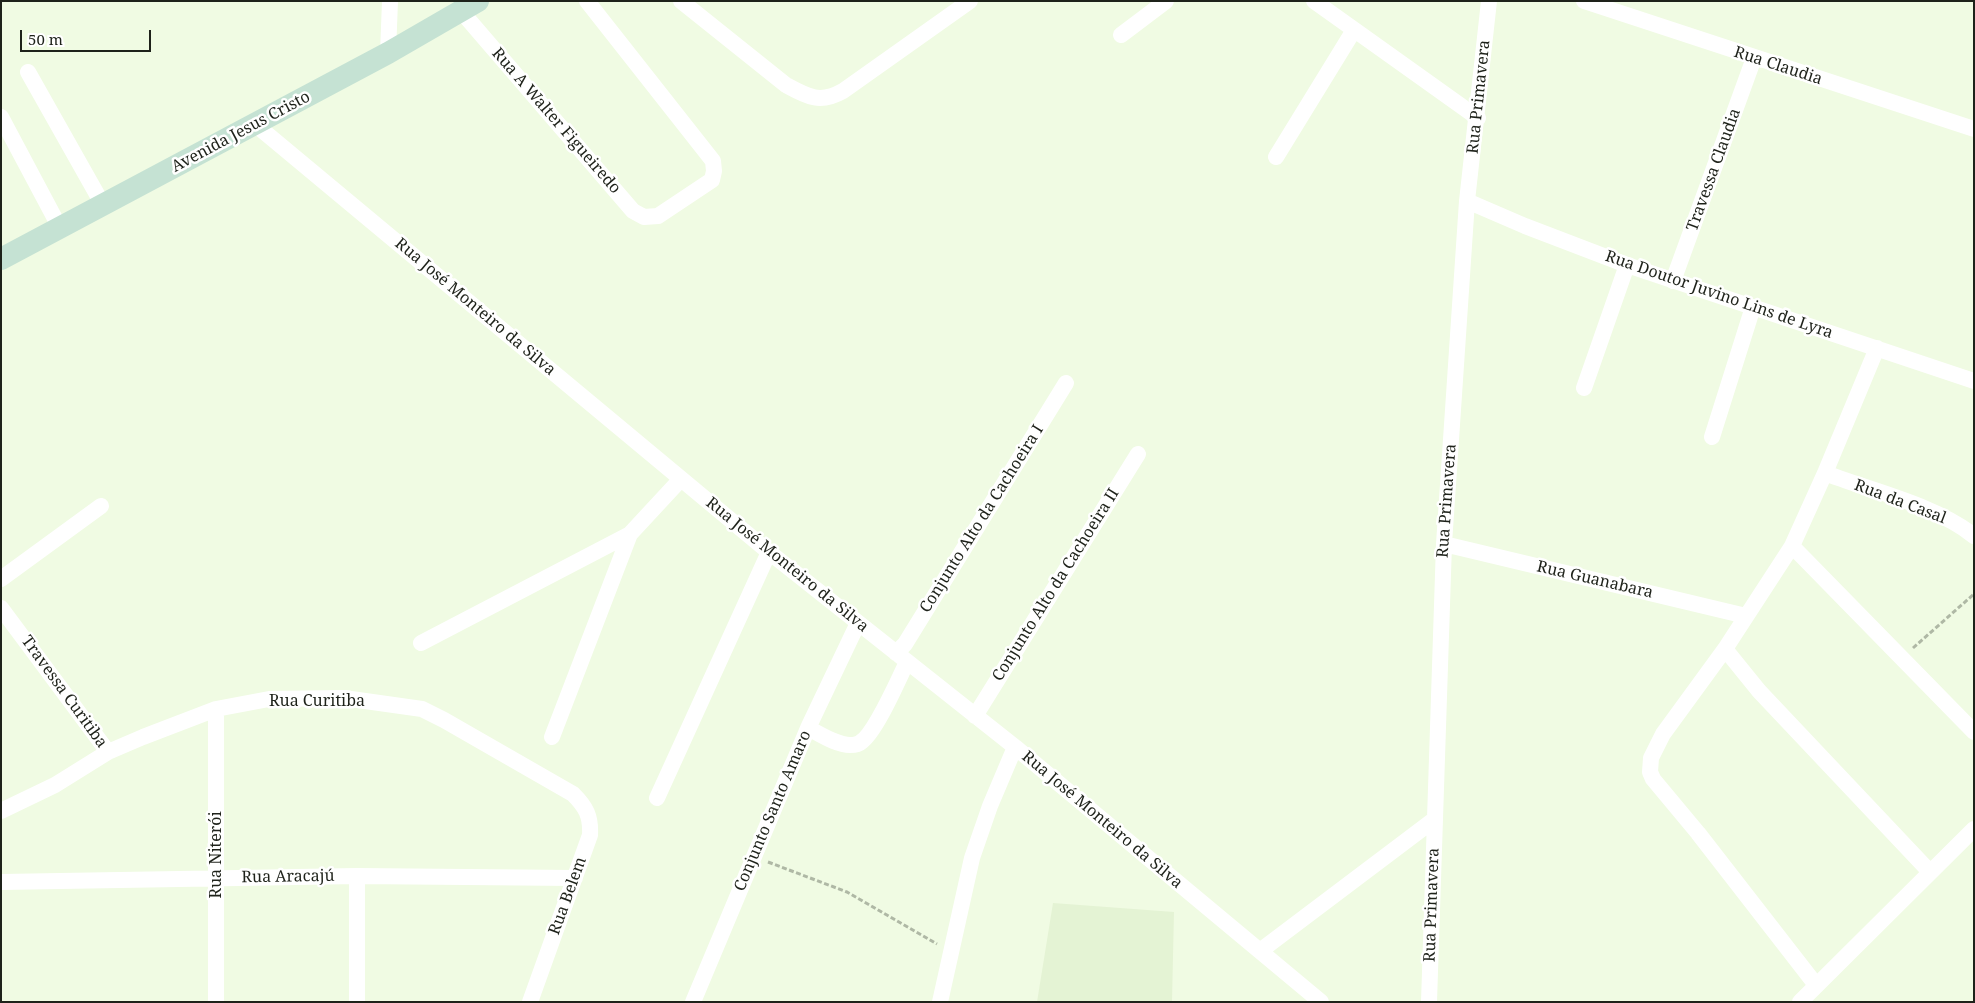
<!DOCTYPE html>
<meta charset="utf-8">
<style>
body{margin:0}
#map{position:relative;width:1975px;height:1003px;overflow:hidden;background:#f0fbe3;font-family:"Noto Serif",serif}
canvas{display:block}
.frame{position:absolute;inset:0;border:2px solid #1e221a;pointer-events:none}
.scale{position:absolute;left:20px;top:30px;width:131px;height:22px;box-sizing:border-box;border:2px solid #1e221a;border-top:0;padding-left:6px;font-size:15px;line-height:18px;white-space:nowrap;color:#1e221a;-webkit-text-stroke:4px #fff;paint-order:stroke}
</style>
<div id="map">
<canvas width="1975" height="1003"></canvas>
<div class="frame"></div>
<div class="scale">50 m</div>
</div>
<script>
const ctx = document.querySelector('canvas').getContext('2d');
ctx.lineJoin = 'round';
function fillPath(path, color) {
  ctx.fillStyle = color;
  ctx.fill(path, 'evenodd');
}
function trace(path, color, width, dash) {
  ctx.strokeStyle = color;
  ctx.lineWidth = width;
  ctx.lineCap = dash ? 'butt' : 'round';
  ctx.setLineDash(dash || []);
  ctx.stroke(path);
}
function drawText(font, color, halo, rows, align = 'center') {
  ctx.font = font + ' "Noto Serif",serif';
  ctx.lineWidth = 5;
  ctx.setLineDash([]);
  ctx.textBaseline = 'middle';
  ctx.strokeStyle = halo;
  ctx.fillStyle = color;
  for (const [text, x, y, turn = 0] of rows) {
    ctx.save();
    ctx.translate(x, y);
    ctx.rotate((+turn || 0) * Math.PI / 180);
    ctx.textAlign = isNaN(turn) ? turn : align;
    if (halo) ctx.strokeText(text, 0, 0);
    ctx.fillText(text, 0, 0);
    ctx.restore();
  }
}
fillPath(new Path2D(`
 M1053,903L1174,912L1172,1002H1037Z`), '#e4f3d4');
trace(new Path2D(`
 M1913,648L1974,594
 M768,862L847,892L937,944`), '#afb8a5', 3, [5, 2.5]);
trace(new Path2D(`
 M681,1L786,85C808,97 820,104 843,91L970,1
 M1314,1L1478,118
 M1584,1L1974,129
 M461,11L633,211L644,217L658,216L712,180L714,171L713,161L587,1
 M1121,35L1166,1
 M388,53L390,1
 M28,72L103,205
 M1,117L60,228
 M256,125L769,552L1015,747L1321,1002
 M1276,157L1354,30
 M1467,201L1525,226L1627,265L1974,381
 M1673,281L1754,58
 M1584,388L1627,265
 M1712,437L1753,307
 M1825,473C1869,490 1938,506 1974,536
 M1444,544L1746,616
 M1792,546L1974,732
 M1,579L101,506
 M1,608L108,752
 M421,643L630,534L681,479
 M1725,649L1759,691L1930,872
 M896,653L905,644L1066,383
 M975,716L1138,454
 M808,728C820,734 836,745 850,745C854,745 859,744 861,742C876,732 898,680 907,662
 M552,737L630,534
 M657,798L769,552
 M1,811L55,785L108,752L143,737L216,709L269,699L344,698L422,709L444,720L573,794C586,807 591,816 590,835L530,1002
 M1,882L357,876L575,878
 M1260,951L1435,819
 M1816,985L1698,833L1653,779L1650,772L1651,758L1663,734L1725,649L1792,546L1825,473L1877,348
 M216,1002V709
 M357,1002V876
 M693,1002L808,728L858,623
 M940,1002L972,858L990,806L1015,747
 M1429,1002L1444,544L1467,201L1489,1
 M1800,1002L1974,829`), '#fff', 16);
trace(new Path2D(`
 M1,259L388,53L478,1`), '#c5e2d3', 22);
drawText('16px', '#1e221a', '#fff', [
 ["Rua Claudia",1778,66,18],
 ["Rua Primavera",1479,97,-84],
 ["Rua A Walter Figueiredo",556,121,49],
 ["Avenida Jesus Cristo",241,132,-28],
 ["Travessa Claudia",1714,170,-70],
 ["Rua Doutor Juvino Lins de Lyra",1719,295,19],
 ["Rua José Monteiro da Silva",475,307,40],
 ["Rua Primavera",1447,501,-86],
 ["Rua da Casal",1900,502,21],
 ["Conjunto Alto da Cachoeira I",982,519,-58],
 ["Rua José Monteiro da Silva",787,565,39],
 ["Rua Guanabara",1595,580,13],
 ["Conjunto Alto da Cachoeira II",1056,585,-58],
 ["Travessa Curitiba",64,692,54],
 ["Rua Curitiba",317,701],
 ["Conjunto Santo Amaro",773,811,-67],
 ["Rua José Monteiro da Silva",1102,820,40],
 ["Rua Niterói",216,855,-90],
 ["Rua Aracajú",288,877,-1],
 ["Rua Belem",568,896,-70],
 ["Rua Primavera",1432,905,-88]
]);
</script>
